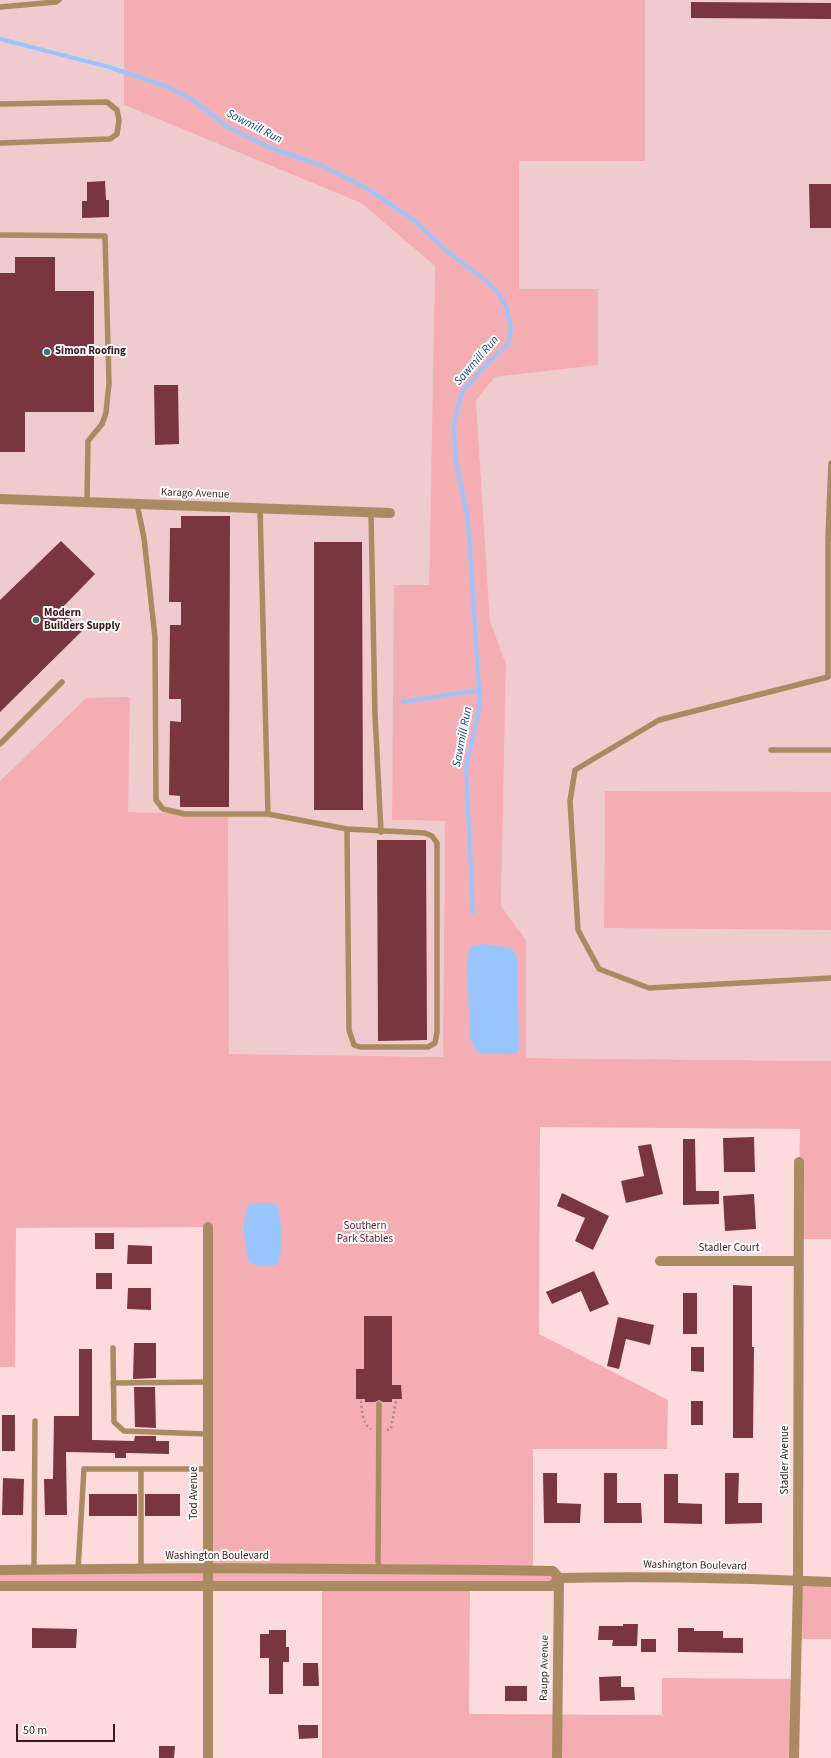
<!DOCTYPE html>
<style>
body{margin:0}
#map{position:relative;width:831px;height:1758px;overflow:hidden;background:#fddbdd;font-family:"Source Sans 3",sans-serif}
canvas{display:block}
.scale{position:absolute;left:16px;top:1724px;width:99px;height:18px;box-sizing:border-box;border:2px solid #3a1c1f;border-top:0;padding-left:5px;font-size:12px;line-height:14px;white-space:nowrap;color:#3a1c1f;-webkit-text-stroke:3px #fff;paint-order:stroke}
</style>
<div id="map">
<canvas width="831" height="1758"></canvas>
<div class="scale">50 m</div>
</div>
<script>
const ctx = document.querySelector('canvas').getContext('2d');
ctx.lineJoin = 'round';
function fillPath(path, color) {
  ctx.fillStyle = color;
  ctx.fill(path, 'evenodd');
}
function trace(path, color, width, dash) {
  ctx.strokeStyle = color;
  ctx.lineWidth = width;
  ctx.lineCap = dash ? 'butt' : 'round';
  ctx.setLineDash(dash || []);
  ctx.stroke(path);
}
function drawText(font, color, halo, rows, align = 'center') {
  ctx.font = font + ' "Source Sans 3",sans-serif';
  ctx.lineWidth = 4;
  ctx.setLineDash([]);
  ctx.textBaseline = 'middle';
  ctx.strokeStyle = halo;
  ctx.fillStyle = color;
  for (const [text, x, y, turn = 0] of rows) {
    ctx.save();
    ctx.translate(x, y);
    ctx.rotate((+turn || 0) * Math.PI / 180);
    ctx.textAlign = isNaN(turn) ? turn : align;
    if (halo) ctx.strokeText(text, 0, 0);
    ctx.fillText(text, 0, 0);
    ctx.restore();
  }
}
fillPath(new Path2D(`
 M0,0H124V105L361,203L435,266L429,586L395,585L392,820L445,821L443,1057L229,1055L228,814L128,812L86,698L0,781Z
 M645,0H831V1061L526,1058V940L501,906L506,664L490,621L476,400L494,377L598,365V289H519V161H645Z`), '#efcbcd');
fillPath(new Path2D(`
 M124,0H645V161H519V289H598V365L495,377L476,400L490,621L506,664L501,906L526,940V1058L831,1061V1239H798L800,1129L540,1127L539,1334L668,1400L667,1449H533V1571H553L552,1586L470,1585L469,1714L662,1715V1678L796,1679L794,1758H322V1586H0V1570L207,1568V1222L203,1227L16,1228L15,1367H0V781L86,698L130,697L128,812L228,814L229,1054L443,1057L445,821L392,820L394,585H429L435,266L361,203L124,105Z
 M605,791L831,792V930L604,928Z
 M798,1581L831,1582V1639H797Z`), '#f4adb2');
fillPath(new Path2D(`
 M483,944L511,948L517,956L519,1049L515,1054L478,1053L470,1039L467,964L470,947Z
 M250,1203H270L277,1205C282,1223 284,1247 278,1264C267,1267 258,1268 248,1261C245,1242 240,1221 250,1203Z`), '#98c5fd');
trace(new Path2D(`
 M0,39L109,67L168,87L193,100L226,126L268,147L323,166L366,188L411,218L448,252L484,279L498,293L507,309L511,329L508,344L484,367L462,392L454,424L455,456L468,521L480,704L466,768L473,912
 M403,702L479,690`), '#98c5fd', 4);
fillPath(new Path2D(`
 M691,2L831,3V19L691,18Z
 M105,181L106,200H109V217L82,218V201H87V182Z
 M809,184H831V228H810Z
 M15,257H55V291H94V412H25V452H0V273H15Z
 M154,385H178L179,444L155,445Z
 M181,516H230L229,807H180V796L169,795L170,721L181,722V699H169L170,625H181V602H169L170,528H181Z
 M61,541L95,574L61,609L82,631L0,712V600Z
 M314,542H362L363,810H314Z
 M377,840H426L427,1040L378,1041Z
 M754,1137L755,1172H724L723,1138Z
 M683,1139H695L696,1191H719V1204L683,1205Z
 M651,1144L663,1194L626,1203L621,1181L644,1176L638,1146Z
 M562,1193L609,1216L593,1250L575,1241L585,1218L557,1206Z
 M754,1194L756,1229L725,1231L723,1196Z
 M95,1233H114V1249H95Z
 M128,1245L152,1246V1264H127Z
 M594,1271L609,1304L590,1312L581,1291L552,1304L546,1292Z
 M96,1273H112V1289H96Z
 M733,1285L752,1286V1347H754L753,1438H733Z
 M128,1288H151V1310L127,1309Z
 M683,1293H697V1334H683Z
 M364,1316H392V1385H401L402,1399H392V1402H383L379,1400L375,1402H365V1399H356V1369H364Z
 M618,1317L654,1325L650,1345L626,1339L619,1369L607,1366Z
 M134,1343H156V1378L133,1379Z
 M691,1347H704V1372L691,1371Z
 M79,1349H92V1440L134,1441L135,1436H156V1441H169V1454L126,1453V1458H115V1453L66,1452L67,1515H45L44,1479H53L54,1416H79Z
 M134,1387H155L156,1428L135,1427Z
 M691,1401H703V1425H691Z
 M2,1415H15V1451H2Z
 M543,1473H557V1503L581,1504L580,1523H544Z
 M604,1473H617V1503H641L642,1523H604Z
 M725,1473H739L738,1503H762V1523L725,1524Z
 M664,1474H678V1503L702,1504V1524L664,1523Z
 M3,1478L24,1479L23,1515H2Z
 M89,1494H137V1516H89Z
 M145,1494H180V1516H145Z
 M623,1624H638L637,1646H612L613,1640H598L599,1626H623Z
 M32,1628L77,1629L76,1648H32Z
 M678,1628H694V1631H723V1638H743V1653L678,1652Z
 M269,1630H286V1647H289V1662H283V1694H269V1658H260V1634H269Z
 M641,1639H656V1652H641Z
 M303,1663H318L319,1686H303Z
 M621,1676V1687H634L635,1700L600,1701L599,1677Z
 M505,1686H527V1701H505Z
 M298,1725H318V1738L299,1739Z
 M159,1746H175L174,1758H159Z`), '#79363e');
trace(new Path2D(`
 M361,1401C362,1410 362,1424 371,1429
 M387,1430L391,1429L396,1401`), '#a8878a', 2.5, [2, 3]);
trace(new Path2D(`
 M0,7L56,2L59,0
 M0,104L107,102L117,110L119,120L117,134L110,139L0,143
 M0,235L105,236L109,383L106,413L102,424L88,441L87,502
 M831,463L828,538H831
 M137,504L144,538L155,637L156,800L163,809L185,814H268L260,508
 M371,513L375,715L381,832
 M828,538V677L659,720L575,770L570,801L578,930L599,969L649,988L831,978
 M0,744L62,682
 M771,750H831
 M268,814L347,829L425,833L432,836L437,843V1032L435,1043L428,1047H360L354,1045L349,1030L347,829
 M113,1348L114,1422L124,1431L207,1434
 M113,1383L207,1382
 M379,1404L378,1561L380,1570
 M141,1469V1569
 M34,1569L35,1421
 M78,1569L84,1469H207`), '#aa8a60', 5.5);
trace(new Path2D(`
 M0,499L390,513
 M660,1261H798
 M0,1570L207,1568L496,1570L553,1571L559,1578
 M0,1586H552L559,1578C650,1576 740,1578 831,1582
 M208,1758V1227
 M557,1758L559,1578
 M794,1758L798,1581L799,1162`), '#aa8a60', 10);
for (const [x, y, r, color] of [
 [47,352,4,"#327b7a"],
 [36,620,4,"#327b7a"]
]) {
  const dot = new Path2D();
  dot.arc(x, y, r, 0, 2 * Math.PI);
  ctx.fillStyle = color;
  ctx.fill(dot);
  trace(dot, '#fff', 1.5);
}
drawText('bold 11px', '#3a1c1f', '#fff', [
 ["Simon Roofing",55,352],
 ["Modern",44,614],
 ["Builders Supply",44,627]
], 'left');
drawText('11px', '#3a1c1f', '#fff', [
 ["Karago Avenue",195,494,2],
 ["Stadler Court",729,1249],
 ["Stadler Avenue",786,1460,-90],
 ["Tod Avenue",195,1493,-90],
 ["Washington Boulevard",217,1557],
 ["Washington Boulevard",695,1566,1],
 ["Raupp Avenue",545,1668,-89]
]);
drawText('11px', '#651626', '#fff', [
 ["Southern",365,1227],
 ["Park Stables",365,1240]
]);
drawText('italic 12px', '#134781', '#fff', [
 ["Sawmill Run",254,127,27],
 ["Sawmill Run",477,361,-49],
 ["Sawmill Run",463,737,-79]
]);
</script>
